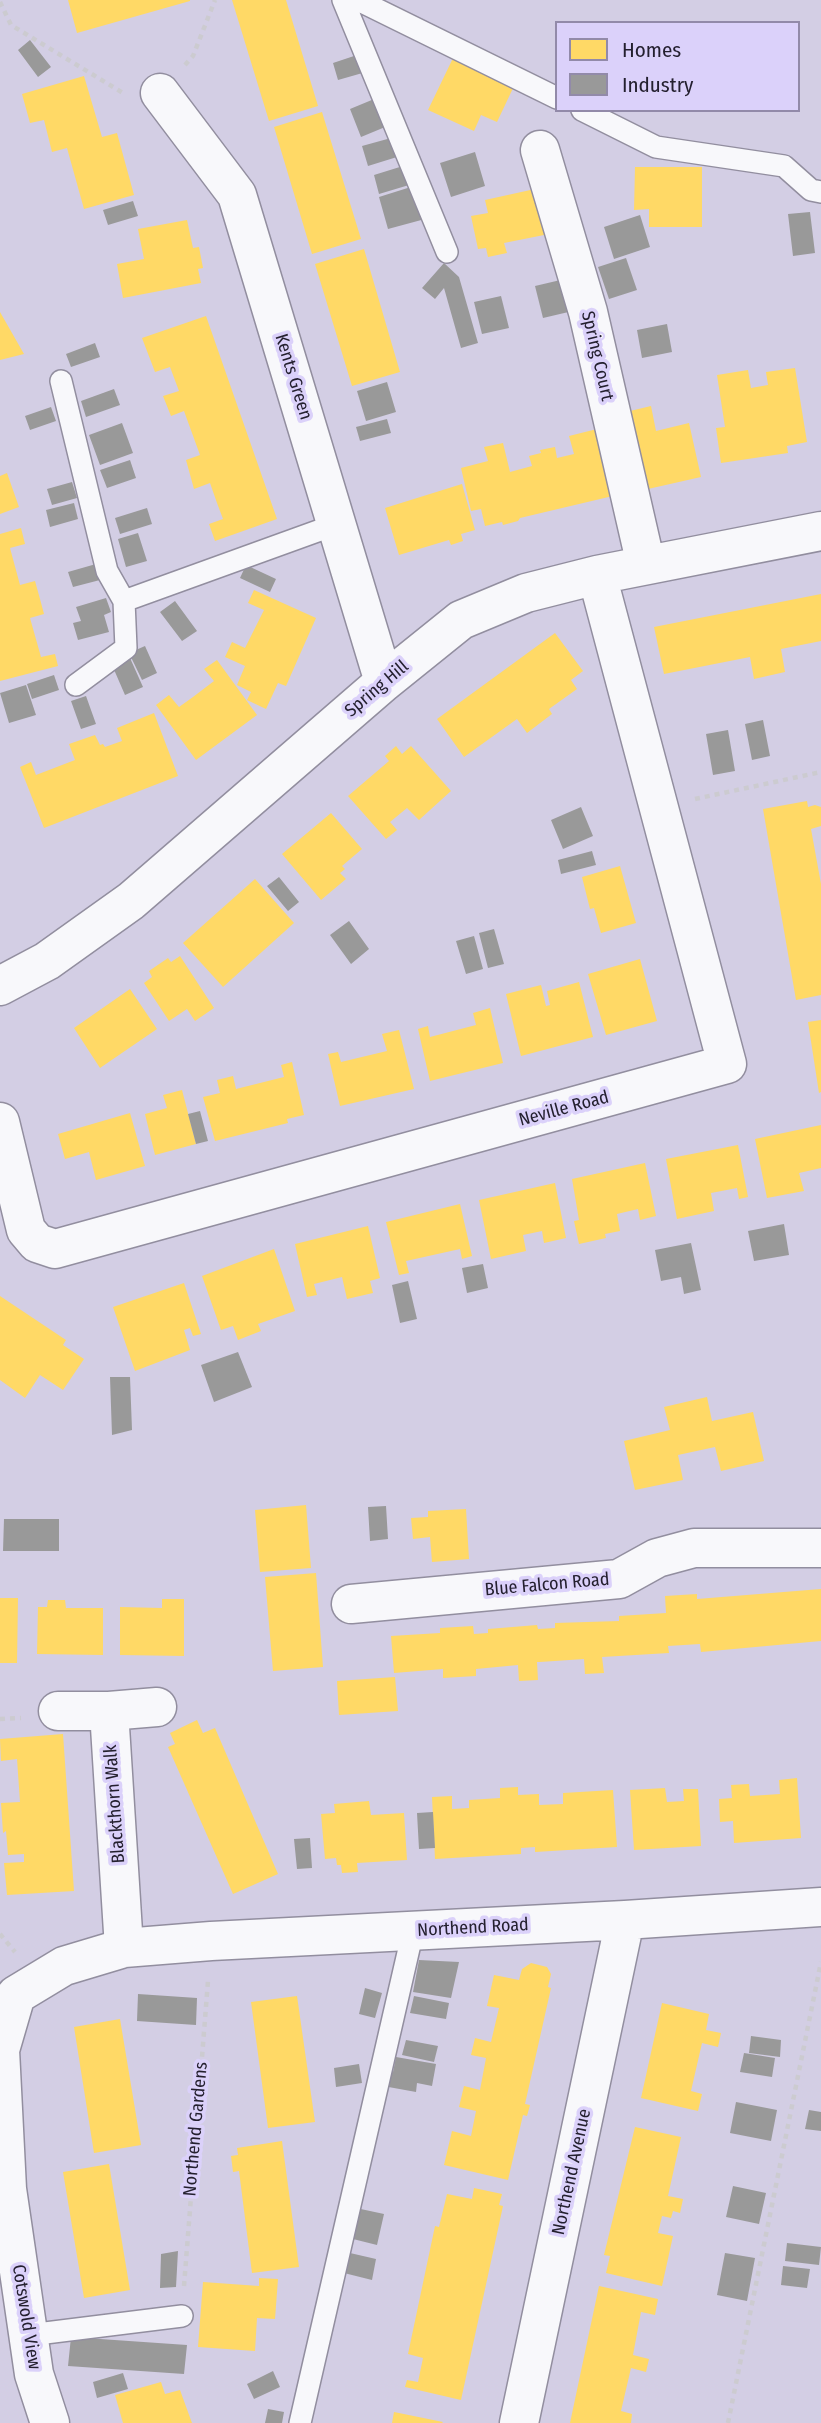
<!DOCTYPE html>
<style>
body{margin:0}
#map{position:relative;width:821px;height:2423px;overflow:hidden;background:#d3cee4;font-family:"Fira Sans Condensed",sans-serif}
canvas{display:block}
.legend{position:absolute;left:555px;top:21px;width:245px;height:91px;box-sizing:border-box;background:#dbd1fa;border:2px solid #928aa9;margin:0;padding:9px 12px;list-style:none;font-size:21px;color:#24202f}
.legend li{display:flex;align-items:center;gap:14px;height:35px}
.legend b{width:35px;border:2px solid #928aa9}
</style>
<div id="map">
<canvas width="821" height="2423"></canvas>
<ul class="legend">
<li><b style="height:19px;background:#ffd966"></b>Homes</li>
<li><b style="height:19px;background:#999"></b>Industry</li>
</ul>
</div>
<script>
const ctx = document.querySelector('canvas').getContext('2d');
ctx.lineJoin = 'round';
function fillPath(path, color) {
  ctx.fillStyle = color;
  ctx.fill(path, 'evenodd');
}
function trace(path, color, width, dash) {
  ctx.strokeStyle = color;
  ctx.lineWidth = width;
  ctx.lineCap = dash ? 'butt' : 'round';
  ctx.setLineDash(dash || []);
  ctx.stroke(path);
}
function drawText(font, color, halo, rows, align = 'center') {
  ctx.font = font + ' "Fira Sans Condensed",sans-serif';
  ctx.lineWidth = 7;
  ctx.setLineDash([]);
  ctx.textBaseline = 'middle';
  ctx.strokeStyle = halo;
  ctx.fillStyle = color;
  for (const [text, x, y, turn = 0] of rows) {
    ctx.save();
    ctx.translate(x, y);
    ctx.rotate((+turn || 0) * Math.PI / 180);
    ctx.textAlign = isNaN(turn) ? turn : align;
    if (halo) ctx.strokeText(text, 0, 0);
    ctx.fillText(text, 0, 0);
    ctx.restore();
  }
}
fillPath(new Path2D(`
 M68,0H190V1L77,33Z
 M232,0H286L318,106L269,121Z
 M454,56L515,84L497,122L481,115L474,131L428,110Z
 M84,76L102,137L117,133L134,195L84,209L67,148L52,152L44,120L30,123L22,94Z
 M322,112L361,239L312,254L274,127Z
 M635,167H702V227H649V209L634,210Z
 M544,187L554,233L504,243L507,253L488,257L486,248L478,249L471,216L488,213L485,200Z
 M187,220L193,248L199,247L203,268L198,269L201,283L123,298L117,264L144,259L138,229Z
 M364,249L400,372L352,386L315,264Z
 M0,312L24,354L0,360Z
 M206,316L277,519L215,541L209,524L223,519L217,503L210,483L194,489L186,460L200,455L184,411L171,416L163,396L179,391L170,367L155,372L142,338Z
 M795,368L807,442L787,446L788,453L721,463L716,428L725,427L717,375L748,370L751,388L768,385L766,372Z
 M651,406L656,431L689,423L701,477L648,489L630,411Z
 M601,428L617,495L520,518L518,521L503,525L502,522L485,526L481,509L471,511L461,468L488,461L484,447L503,443L510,472L532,466L529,456L541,453L540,450L555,447L557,458L574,454L569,436Z
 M7,473L19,507L0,514V476Z
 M462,484L475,530L461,534L463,541L451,545L449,540L399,555L385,508Z
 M21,528L25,544L10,548L20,585L35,581L40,599L44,614L30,618L41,657L55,654L58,666L0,681V534Z
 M254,590L316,618L286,686L278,683L266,709L247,700L251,692L237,685L245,666L225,657L232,642L245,648L264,610L248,603Z
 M821,594V641L781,649L785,672L754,679L750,657L664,674L654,627Z
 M555,633L583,671L571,680L577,689L549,709L552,714L527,733L517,719L464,757L437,719Z
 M217,660L257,715L196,760L156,705L169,695L179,707L193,697L214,681L204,669Z
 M154,713L178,776L44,828L20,767L31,762L36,775L75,760L69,744L95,735L100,745L103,744L105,747L122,741L117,728Z
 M396,746L402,754L411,746L451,791L419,820L407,808L390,822L397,830L386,839L348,796L389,761L385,756Z
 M807,801L808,807L815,805L821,807V826L811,829L821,884V995L796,1000L763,809Z
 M331,813L362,849L342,866L345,869L340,873L346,879L321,900L282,854Z
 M620,866L636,923L601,933L594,908L590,909L582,877Z
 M255,879L294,923L223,987L183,943Z
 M180,956L214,1008L195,1021L187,1009L169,1021L144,983L152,977L149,971L168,958L171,962Z
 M640,959L657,1021L606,1035L588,974Z
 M579,982L593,1037L521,1056L506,994L541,985L546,1006L550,1005L547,991Z
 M130,989L157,1029L100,1068L74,1028Z
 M490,1008L503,1063L430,1081L418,1029L428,1026L430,1037L476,1025L473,1013Z
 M821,1020V1092L819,1093L808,1022Z
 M399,1030L414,1089L340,1106L328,1054L338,1052L341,1062L387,1051L382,1034Z
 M292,1062L304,1115L287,1119L288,1123L215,1141L203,1097L220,1093L217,1080L233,1076L236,1089L284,1077L281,1065Z
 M182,1090L196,1144L155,1155L145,1114L167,1108L163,1095Z
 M130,1113L145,1166L96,1180L89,1152L65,1159L58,1134Z
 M821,1125V1168L799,1173L804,1191L767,1198L755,1139Z
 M738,1145L748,1197L739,1199L737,1188L711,1193L714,1211L677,1219L666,1159Z
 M645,1163L656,1216L640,1220L638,1209L617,1214L620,1231L605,1234L606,1238L579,1244L574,1221L579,1220L572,1179Z
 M555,1183L566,1238L544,1243L542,1231L523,1235L526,1251L491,1259L479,1200Z
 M460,1204L472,1256L462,1259L460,1249L406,1261L409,1273L399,1275L386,1222Z
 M368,1226L380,1278L370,1281L373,1293L347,1299L342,1277L314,1284L317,1295L307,1297L295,1244Z
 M274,1249L295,1311L258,1324L261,1331L238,1340L233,1326L221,1330L202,1276Z
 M184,1283L201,1334L193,1336L190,1328L184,1330L190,1350L135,1371L113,1307Z
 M0,1296L66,1340L63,1345L84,1359L63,1390L40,1375L25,1398L0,1380Z
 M707,1397L712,1421L753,1412L764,1461L721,1471L715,1447L678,1455L683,1480L635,1490L624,1441L670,1430L664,1407Z
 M306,1505L311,1568L260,1572L255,1510Z
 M466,1509L469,1559L432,1562L430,1537L413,1539L411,1518L428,1517V1511Z
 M316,1573L323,1667L273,1671L265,1577Z
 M821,1589V1641L701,1652L700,1644L668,1646L669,1653L602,1657L604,1673L585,1674L584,1659L540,1662H537L538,1680L519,1681L518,1665L476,1669V1676L443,1678V1669L394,1673L391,1636L440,1633V1628L473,1626L474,1634L488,1633V1629L537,1625L538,1629L555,1628V1623L619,1621V1616L666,1613L665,1596L697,1594V1599Z
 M0,1598H18L17,1663H0Z
 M162,1599H184V1656L120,1655V1607L162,1608Z
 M48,1600H65L66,1608H103V1655L37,1654L38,1607H47Z
 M395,1677L398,1711L339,1715L337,1681Z
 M197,1720L203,1733L215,1728L278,1874L233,1894L168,1747L175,1744L170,1733Z
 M63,1734L74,1891L7,1895L4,1863L24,1862V1854L8,1855L6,1831L3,1833L1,1803L20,1802L17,1759L1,1761L0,1739Z
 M797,1778L801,1838L734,1843L733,1821L720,1822L719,1799L732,1798L731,1785L749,1784L750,1796L780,1794L779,1780Z
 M518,1787V1795L539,1794V1805L563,1804V1793L613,1790L617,1847L535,1852V1847L521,1848V1854L435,1859L432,1797L452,1796V1809L469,1808V1800L500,1798V1788Z
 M665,1788L667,1802L684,1801L683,1789H698L701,1846L634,1850L630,1790Z
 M369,1801L371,1815L404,1813L407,1860L357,1863L358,1872L342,1873L341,1865H337L336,1858L325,1859L321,1814L335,1813L334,1804Z
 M531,1963L547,1967L551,1974L548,1987L551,1988L525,2104L530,2105L527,2116L523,2115L508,2180L444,2165L452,2131L471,2136L476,2111L459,2107L464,2086L480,2090L486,2058L471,2055L475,2038L491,2042L499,2008L487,2006L494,1975L519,1980L522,1969Z
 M297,1996L315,2122L268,2128L251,2002Z
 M662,2003L709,2014L706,2030L721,2033L718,2047L702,2043L691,2091L702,2094L698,2111L641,2098Z
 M120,2019L141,2145L94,2153L74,2027Z
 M635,2127L681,2137L668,2196L683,2199L680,2213L673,2211L671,2218L662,2216L658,2233L673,2236L662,2286L606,2273L610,2256L604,2255Z
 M282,2141L299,2267L252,2273L239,2171L233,2172L231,2156L238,2155L237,2148Z
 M109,2164L130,2290L84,2298L63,2172Z
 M474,2188L502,2194L499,2205L503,2206L461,2400L405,2387L407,2380L418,2382L423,2358L408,2354L435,2226L439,2227L447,2194L472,2199Z
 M259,2278L278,2279L275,2319L257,2318L255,2351L198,2347L203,2282L259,2286Z
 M599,2286L658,2299L655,2315L641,2312L633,2355L649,2359L646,2372L631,2368L621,2411L632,2414L631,2423H570Z
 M161,2382L165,2394L180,2390L192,2423H123L115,2395Z
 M394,2412L443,2422L442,2423H392Z`), '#ffd966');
fillPath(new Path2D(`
 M30,40L51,67L38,77L18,50Z
 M360,54L366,72L338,80L333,63Z
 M379,97L390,125L361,137L350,109Z
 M391,138L397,157L368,166L362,146Z
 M475,152L485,186L451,197L440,163Z
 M403,166L409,185L379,194L374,175Z
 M414,186L425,219L388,229L379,197Z
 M133,201L138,216L108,225L103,210Z
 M810,212L815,253L793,256L788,214Z
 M640,215L650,247L614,259L604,227Z
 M626,258L637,290L609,299L598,267Z
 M444,263L459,277L478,343L461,348L444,288L435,299L422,288Z
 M569,278L577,310L543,318L535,286Z
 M501,296L509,328L482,334L474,302Z
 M667,324L672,352L642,358L637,330Z
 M95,343L100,357L71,367L66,354Z
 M387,382L396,412L366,421L357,391Z
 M114,389L120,405L86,417L81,401Z
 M51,407L56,421L30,430L25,416Z
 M387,419L391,433L360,441L356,427Z
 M122,423L133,453L100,465L89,435Z
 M130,460L136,478L107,488L100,470Z
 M72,482L77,498L52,505L47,489Z
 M74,503L78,519L50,527L46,510Z
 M147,508L152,524L120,534L115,518Z
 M138,533L147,561L126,567L118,539Z
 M96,564L100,580L73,587L68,572Z
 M246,565L276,579L270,592L240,578Z
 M106,598L111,612L104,615L109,632L78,640L73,623L81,621L76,607Z
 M175,601L197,631L182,641L160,612Z
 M145,646L157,673L142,680L129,653Z
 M130,658L143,687L125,695L112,665Z
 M54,675L59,690L32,699L27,684Z
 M26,685L36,715L9,723L0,693Z
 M86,696L96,724L81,729L71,701Z
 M763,720L770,756L752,760L745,724Z
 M728,730L735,771L713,775L706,734Z
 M581,807L593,836L563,849L551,820Z
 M592,851L596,865L561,874L558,860Z
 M279,877L299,902L288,911L267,886Z
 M349,921L369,949L351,964L330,935Z
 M494,929L504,964L488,968L479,933Z
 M474,936L483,969L466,974L456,941Z
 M200,1111L208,1141L196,1144L188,1114Z
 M784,1224L789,1255L754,1261L748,1231Z
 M691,1243L701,1290L684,1294L681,1277L661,1281L655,1250Z
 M483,1264L488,1288L467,1293L462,1268Z
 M408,1281L417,1319L400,1323L392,1285Z
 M238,1352L252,1387L214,1402L201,1365Z
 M110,1377H130L132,1430L112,1435Z
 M386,1506L388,1539L370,1541L368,1507Z
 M4,1519H59V1551H3Z
 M433,1812L435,1848L419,1849L417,1813Z
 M310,1838L312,1868L297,1869L294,1839Z
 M419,1960L459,1962L451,1998L413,1992Z
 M365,1988L382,1993L375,2018L359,2014Z
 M138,1994L197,1998L196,2025L137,2021Z
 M414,1996L449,2003L446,2019L410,2013Z
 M751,2036L781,2040L780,2057L749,2053Z
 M406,2040L438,2046L434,2062L402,2055Z
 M744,2053L775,2058L772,2077L740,2072Z
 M396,2057L436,2064L432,2086L417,2083L416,2092L383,2086L386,2070L393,2072Z
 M359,2064L362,2083L336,2087L334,2068Z
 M736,2102L777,2110L771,2141L730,2133Z
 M809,2110L821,2112V2131L805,2129Z
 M733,2186L766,2193L759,2224L726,2217Z
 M356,2208L384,2214L377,2245L349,2238Z
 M787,2243L821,2247L819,2265L785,2261Z
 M178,2251L176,2287L160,2288L161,2254Z
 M350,2253L376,2259L372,2280L344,2273Z
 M725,2253L755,2258L747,2301L717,2295Z
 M783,2266L810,2269L807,2288L781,2285Z
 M71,2337L187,2345L184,2374L68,2366Z
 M273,2371L280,2387L254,2399L247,2384Z
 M123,2373L128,2389L97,2398L93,2382Z
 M268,2409L284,2412L282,2423H265Z`), '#999');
const service = new Path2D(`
 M343,0L447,252
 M358,0L557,98
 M582,110L656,147L784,166L811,190L821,192
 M61,381L107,571L124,601L126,648L76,685
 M124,601L337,524
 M29,2335L182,2316
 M300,2423L413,1931`);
const minor = new Path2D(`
 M160,93L237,195L384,682
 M540,150L588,312L646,565
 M0,986L47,961L131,901L384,682L461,620L526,593L597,575L821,531
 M0,1122L26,1230L37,1243L55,1249L727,1064L597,575
 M351,1604L619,1579L657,1558L694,1548H821
 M58,1711H109L124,1948
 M109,1711L157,1707
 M50,2423L34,2374L7,2189L0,2050L16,1995L64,1966L124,1948L211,1941L625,1920L821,1907
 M519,2423L625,1920`);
trace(service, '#928e9f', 24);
trace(minor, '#928e9f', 41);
trace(new Path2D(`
 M0,2L11,25L123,93
 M185,65L193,56L215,0
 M695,799L821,772
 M0,1719L21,1718
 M0,1934L15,1952
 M184,2286L208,1981
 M728,2423L821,1962`), '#cccbd0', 4.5, [5, 5]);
trace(service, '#f8f8fb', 21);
trace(minor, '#f8f8fb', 38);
drawText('18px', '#24202f', '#dbd1fa', [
 ["Spring Court",597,356,77],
 ["Kents Green",293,377,73],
 ["Spring Hill",377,689,-40],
 ["Neville Road",564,1109,-15],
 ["Blue Falcon Road",547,1585,-5],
 ["Blackthorn Walk",115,1804,-94],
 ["Northend Road",473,1928,-3],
 ["Northend Gardens",196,2129,-85],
 ["Northend Avenue",572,2172,-78],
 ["Cotswold View",26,2317,81]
]);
</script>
